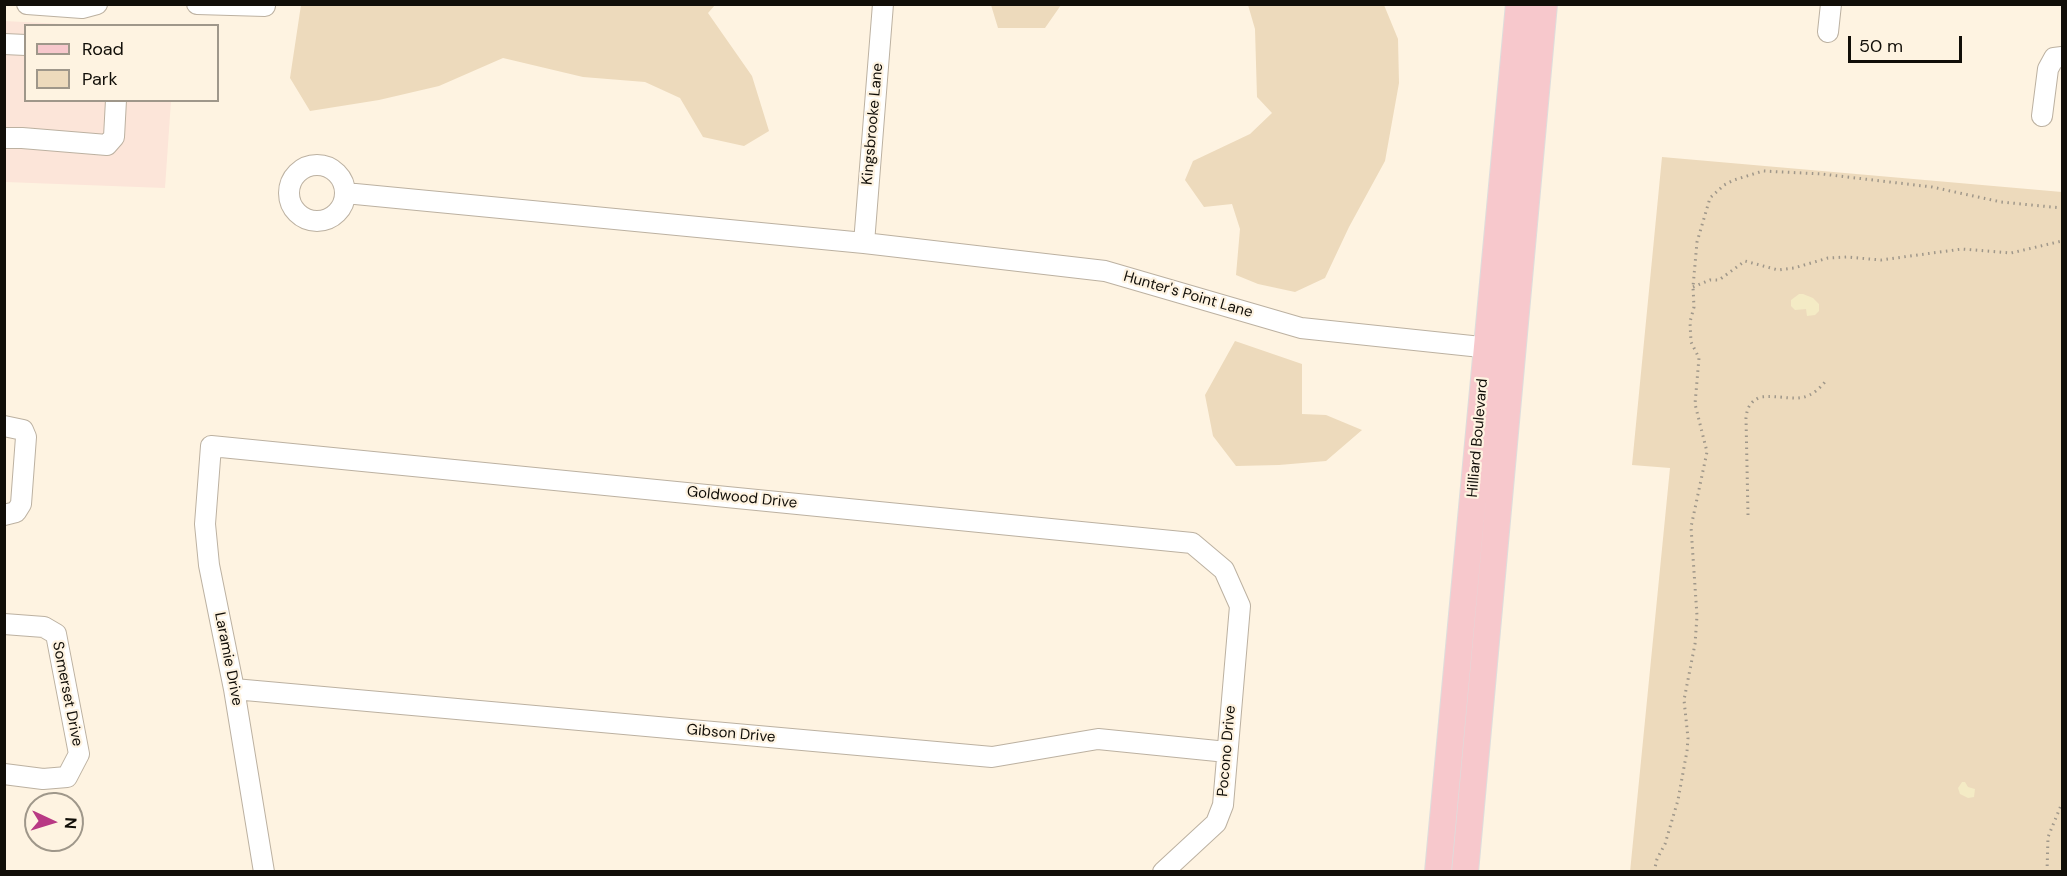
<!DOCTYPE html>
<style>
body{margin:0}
#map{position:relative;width:2067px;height:876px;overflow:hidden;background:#fef3e1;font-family:"DM Sans",sans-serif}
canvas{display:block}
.frame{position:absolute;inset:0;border:6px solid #110e08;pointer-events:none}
.legend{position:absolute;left:24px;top:24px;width:195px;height:78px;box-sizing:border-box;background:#fef3e1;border:2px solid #9f978a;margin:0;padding:8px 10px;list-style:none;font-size:18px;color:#110e08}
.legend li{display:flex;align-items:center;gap:12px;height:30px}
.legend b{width:30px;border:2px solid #9f978a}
.north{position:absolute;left:24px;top:792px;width:60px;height:60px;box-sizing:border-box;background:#fef3e1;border:2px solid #9f978a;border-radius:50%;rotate:94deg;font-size:16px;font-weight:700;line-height:24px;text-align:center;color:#110e08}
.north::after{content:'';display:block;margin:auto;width:21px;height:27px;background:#b83984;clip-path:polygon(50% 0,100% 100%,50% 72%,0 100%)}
.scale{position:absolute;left:1848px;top:36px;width:114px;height:27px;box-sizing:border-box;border:3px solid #110e08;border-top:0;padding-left:8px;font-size:18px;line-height:21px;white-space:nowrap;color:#110e08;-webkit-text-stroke:4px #fef3e1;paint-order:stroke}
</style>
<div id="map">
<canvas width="2067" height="876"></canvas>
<div class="frame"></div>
<ul class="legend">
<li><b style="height:8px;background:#f7c8cc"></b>Road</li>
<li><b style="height:16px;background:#eddabc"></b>Park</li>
</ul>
<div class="north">N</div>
<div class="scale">50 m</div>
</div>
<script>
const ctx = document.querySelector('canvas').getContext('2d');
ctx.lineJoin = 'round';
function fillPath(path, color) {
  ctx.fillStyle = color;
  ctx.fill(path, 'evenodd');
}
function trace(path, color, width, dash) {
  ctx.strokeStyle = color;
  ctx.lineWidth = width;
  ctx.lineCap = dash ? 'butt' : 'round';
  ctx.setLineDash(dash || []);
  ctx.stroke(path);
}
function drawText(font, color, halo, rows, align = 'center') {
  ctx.font = font + ' "DM Sans",sans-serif';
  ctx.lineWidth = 4.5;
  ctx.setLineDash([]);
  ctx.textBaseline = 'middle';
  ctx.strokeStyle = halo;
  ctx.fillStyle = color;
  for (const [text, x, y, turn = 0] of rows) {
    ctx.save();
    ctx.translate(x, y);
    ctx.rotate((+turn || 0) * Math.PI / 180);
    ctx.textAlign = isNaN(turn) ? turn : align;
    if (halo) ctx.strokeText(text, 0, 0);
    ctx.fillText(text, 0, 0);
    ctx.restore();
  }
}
fillPath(new Path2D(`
 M4,21L83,25L26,26V100L171,101L165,188L5,182Z`), '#fce5d9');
fillPath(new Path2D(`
 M357,5H715L708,13L752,76L769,131L744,146L703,137L680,98L645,82L583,77L503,58L439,86L379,100L310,111L290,78L301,5Z
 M991,5V4L1061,5L1045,28H998Z
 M1248,5H1384L1398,39L1399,83L1385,161L1349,227L1325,278L1295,292L1258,284L1236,275L1240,229L1232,204L1204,207L1185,180L1193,161L1250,134L1272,113L1257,97L1255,29Z
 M1662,157L2062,192V871L1630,872L1670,468L1632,465Z
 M1235,341L1302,364V414L1326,415L1362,430L1326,461L1279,465L1236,466L1213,436L1205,395Z`), '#eddabc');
fillPath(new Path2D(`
 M1803,294L1813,298L1819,304V311L1815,315L1807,316L1806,309L1795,310L1791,306V300L1799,294Z
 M1962,782H1965L1968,787L1975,789L1974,797L1968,798L1960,794L1958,788Z`), '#f4ebc5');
const minor = new Path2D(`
 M27,4L82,8L97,4
 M197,4L265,6V4
 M1828,32L1831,4
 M4,44L26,45
 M2042,116L2048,69L2054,58L2062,57
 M4,138H22L107,145L114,137L116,100
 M289 193a28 28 0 1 1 56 0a28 28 0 1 1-56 0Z
 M345,193L864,243L1105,271L1301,328L1500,349
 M864,243L883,4
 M4,426L23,430L26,437L21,504L16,512L4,515
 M4,624L44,627L56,634L79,754L67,777L43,779L4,774
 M234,689L992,757L1098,739L1227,752
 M264,872L234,689L209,565L205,524L211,446L1192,543L1224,570L1240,606L1223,805L1216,823L1163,872`);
const major = new Path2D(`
 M1438,872L1519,4
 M1465,872L1544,4`);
trace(minor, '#bcb1a1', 22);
trace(major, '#dedddc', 28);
trace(new Path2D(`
 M1693,287L1710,280H1719L1745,261L1778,270L1794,268L1828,258L1847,257L1881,260L1962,249L2011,253L2062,241
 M1748,515L1746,418C1747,408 1750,402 1760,397C1790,394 1803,408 1825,382
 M1654,872L1657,859L1665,844L1678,800L1687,751L1688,738L1684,700L1695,644L1697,616L1691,527L1707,452L1695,404L1699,358L1691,342L1690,322L1694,307L1693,287L1697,242L1710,198L1724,185L1734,180L1763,171L1822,174L1932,187L2001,202L2062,208
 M2047,872L2048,837L2062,803`), '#9f978a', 3, [1.5, 4.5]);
trace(minor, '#fff', 20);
trace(major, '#f7c8cc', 26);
drawText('15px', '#110e08', '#fef3e1', [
 ["Kingsbrooke Lane",873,124,-85],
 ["Hunter's Point Lane",1188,295,16],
 ["Hilliard Boulevard",1478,438,-85],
 ["Goldwood Drive",742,498,6],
 ["Laramie Drive",228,659,79],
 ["Somerset Drive",67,694,79],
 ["Gibson Drive",731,734,5],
 ["Pocono Drive",1227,751,-85]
]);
</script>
